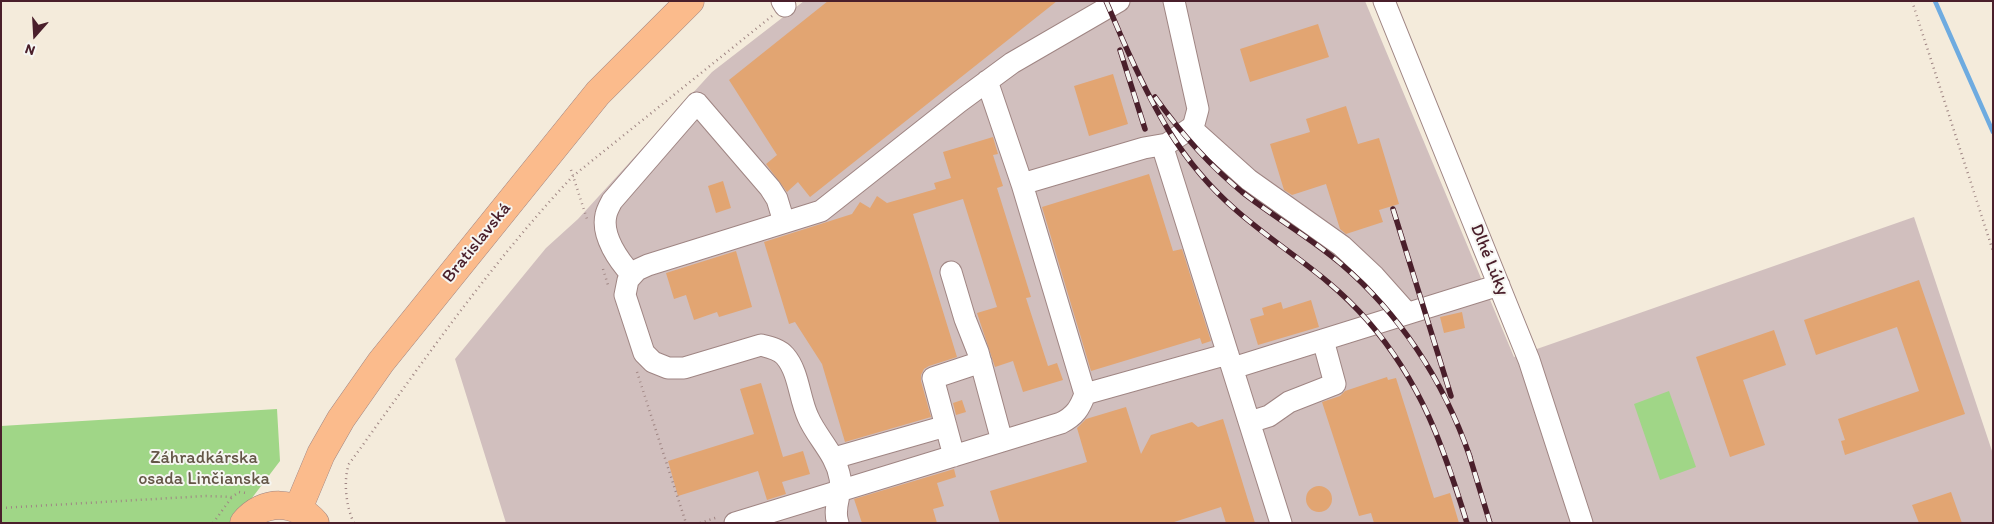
<!DOCTYPE html>
<meta charset="utf-8">
<style>
body{margin:0}
#map{position:relative;width:1994px;height:524px;overflow:hidden;background:#f4ebdb;font-family:Itim,sans-serif}
canvas{display:block}
.frame{position:absolute;inset:0;border:2px solid #4a1f2b;pointer-events:none}
.north{position:absolute;left:10px;top:10px;width:50px;height:50px;-webkit-text-stroke:4px #f6f6f2;paint-order:stroke;rotate:199deg;font-size:14px;font-weight:700;line-height:20px;text-align:center;color:#4a1f2b}
.north::after{content:'';display:block;margin:auto;width:18px;height:22px;background:#4a1f2b;clip-path:polygon(50% 0,100% 100%,50% 72%,0 100%)}
</style>
<div id="map">
<canvas width="1994" height="524"></canvas>
<div class="frame"></div>
<div class="north">N</div>
</div>
<script>
const ctx = document.querySelector('canvas').getContext('2d');
ctx.lineJoin = 'round';
function fillPath(path, color) {
  ctx.fillStyle = color;
  ctx.fill(path, 'evenodd');
}
function trace(path, color, width, dash) {
  ctx.strokeStyle = color;
  ctx.lineWidth = width;
  ctx.lineCap = dash ? 'butt' : 'round';
  ctx.setLineDash(dash || []);
  ctx.stroke(path);
}
function drawText(font, color, halo, rows, align = 'center') {
  ctx.font = font + ' Itim,sans-serif';
  ctx.lineWidth = 4;
  ctx.setLineDash([]);
  ctx.textBaseline = 'middle';
  ctx.strokeStyle = halo;
  ctx.fillStyle = color;
  for (const [text, x, y, turn = 0] of rows) {
    ctx.save();
    ctx.translate(x, y);
    ctx.rotate((+turn || 0) * Math.PI / 180);
    ctx.textAlign = isNaN(turn) ? turn : align;
    if (halo) ctx.strokeText(text, 0, 0);
    ctx.fillText(text, 0, 0);
    ctx.restore();
  }
}
fillPath(new Path2D(`
 M804,1H1365L1514,357L1914,217L1993,454V523H506L455,359L546,248L578,219L712,72Z`), '#d1bfbe');
fillPath(new Path2D(`
 M1669,391L1696,467L1660,480L1634,404Z
 M277,409L280,461L233,523H1V426Z`), '#a0d687');
trace(new Path2D(`
 M1935,1L1993,132`), '#6eabe0', 4.5);
fillPath(new Path2D(`
 M828,1H1057L810,197L798,182L787,192L766,164L777,155L729,80Z
 M1318,24L1329,57L1250,82L1240,49Z
 M1113,74L1128,124L1089,136L1074,86Z
 M1346,106L1358,144L1379,138L1399,204L1379,210L1383,222L1346,234L1340,229L1326,184L1292,195L1284,190L1270,144L1310,132L1306,119Z
 M993,137L998,154L993,155L1003,186L997,188L1031,297L1026,298L1048,366L1057,363L1063,380L1023,392L1013,361L995,367L977,313L997,307L963,199L913,214L957,357L929,366L924,369L921,375V381L931,417L845,442L822,364L795,322L789,324L764,242L852,214L860,202L870,208L877,196L887,203L936,189L934,183L951,178L943,152Z
 M1149,174L1173,251L1182,249L1211,341L1202,344L1200,338L1091,371L1042,207Z
 M723,181L731,208L716,213L708,186Z
 M736,251L752,307L719,317L717,312L694,320L686,295L674,299L666,273Z
 M1919,280L1965,414L1845,455L1841,441L1845,440L1838,419L1919,391L1897,327L1816,355L1804,320Z
 M1311,300L1319,327L1258,345L1250,319L1264,315L1262,308L1281,302L1283,309Z
 M1462,312L1465,328L1444,333L1440,317Z
 M1774,330L1786,365L1743,380L1765,445L1730,457L1696,357Z
 M1387,377L1388,380L1396,378L1434,498L1450,493L1459,523H1374L1371,513L1359,516L1322,402L1340,396L1345,391Z
 M761,383L783,457L803,451L810,474L782,482L786,494L767,500L758,471L678,496L668,461L754,434L740,389Z
 M962,400L966,412L956,415L953,403Z
 M1126,407L1141,454L1151,435L1192,422L1198,427L1223,419L1255,523H1226L1221,507L1171,523H1000L990,491L1087,462L1077,428L1086,419Z
 M954,469L956,477L937,483L944,506L933,509L937,523H862L854,499Z
 M1306 499a13 13 0 1 1 26 0a13 13 0 1 1-26 0Z
 M1951,492L1962,523H1919L1912,505Z`), '#e2a572');
const minor = new Path2D(`
 M782,1L785,6
 M1384,1L1529,360L1582,523
 M987,81L1022,184L1144,148L1167,144L1191,128L1194,124L1198,109L1174,1
 M1191,128L1249,180L1342,246L1374,276L1407,313
 M1162,145L1281,523
 M1022,184L1085,394L1228,354
 M951,272L965,319L978,352L1002,441
 M632,275C619,261 601,236 606,215C607,210 610,205 612,201L697,103L770,188L777,199L784,222
 M1233,368L1499,285
 M1250,422L1269,416L1289,402L1335,384L1323,340
 M954,456L933,378L981,362
 M834,458L946,426
 M735,523L1061,423C1075,416 1080,408 1085,394
 M838,523C832,507 843,494 840,478C836,454 817,438 808,417C799,398 799,372 785,356C779,349 769,347 761,345L684,368H668L653,362L644,353L625,295L628,280L637,270L648,265L821,211L959,102L1012,63L1119,1`);
const major = new Path2D(`
 M298,509L321,454L341,419L381,362L598,93L690,1
 M244,523C263,499 296,500 315,523`);
trace(minor, '#9f8583', 23);
trace(major, '#9f8583', 29);
trace(new Path2D(`
 M1912,1L1993,251
 M571,170L587,219
 M603,269L608,285
 M637,372L686,523
 M1,508L206,496L232,497L239,492L246,493
 M213,523L232,497
 M354,523C346,507 343,480 349,464C420,366 490,264 573,176L772,16
 M700,523L718,517`), '#9f8583', 2.5, [1, 4]);
trace(minor, '#fff', 21);
trace(major, '#fbbb8c', 28);
const rail = new Path2D(`
 M1106,1L1124,43
 M1121,36C1151,104 1179,161 1237,211C1282,250 1328,275 1367,320C1422,383 1443,446 1467,523
 M1120,50L1145,129
 M1155,97C1180,132 1208,164 1242,192C1274,217 1309,237 1340,263C1401,315 1444,382 1470,457
 M1393,209L1451,396
 M1468,451L1490,523`);
trace(rail, '#4a1f2b', 5.5);
trace(rail, '#f6f6f2', 4, [11]);
drawText('18px', '#4a1f2b', '#f6f6f2', [
 ["Bratislavská",477,243,-51],
 ["Dlhé Lúky",1489,260,68]
]);
drawText('18px', '#645647', '#f6f6f2', [
 ["Záhradkárska",204,458],
 ["osada Linčianska",204,479]
]);
</script>
